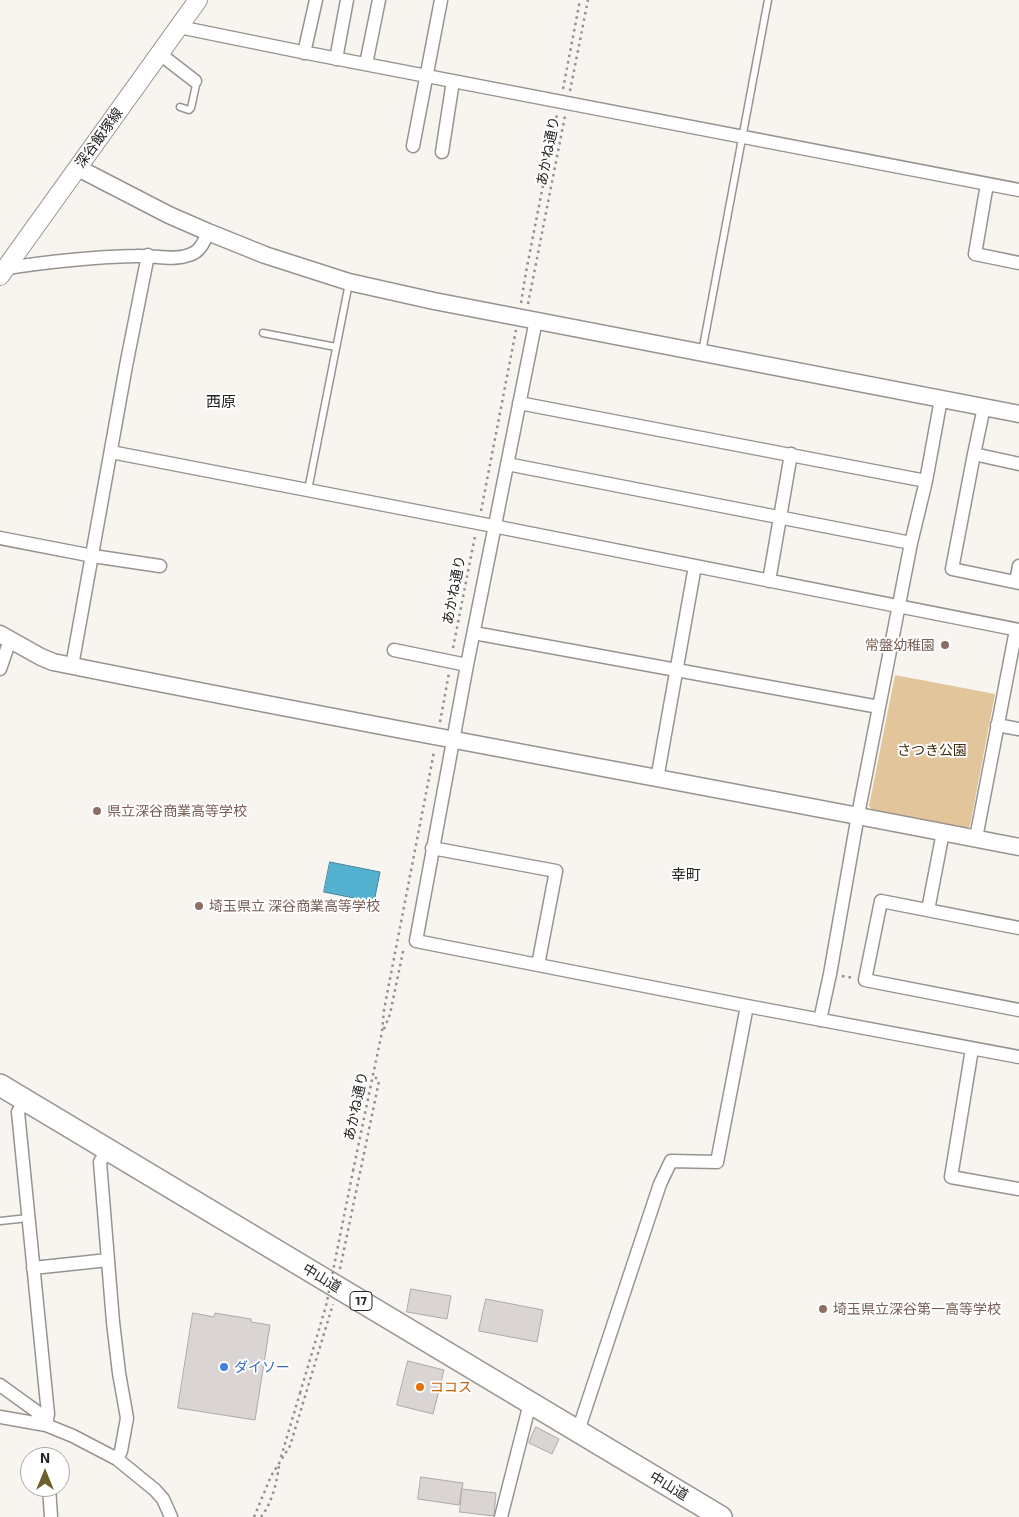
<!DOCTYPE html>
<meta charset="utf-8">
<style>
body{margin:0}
#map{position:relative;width:1019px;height:1517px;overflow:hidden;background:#f8f5f0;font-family:"Exo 2",sans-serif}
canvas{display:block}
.north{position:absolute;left:20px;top:1447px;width:50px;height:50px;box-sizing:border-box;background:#fff;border:1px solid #a7a7a6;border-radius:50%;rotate:0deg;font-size:14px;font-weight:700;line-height:20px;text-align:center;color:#232220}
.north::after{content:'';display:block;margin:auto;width:18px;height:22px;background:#6f5f2d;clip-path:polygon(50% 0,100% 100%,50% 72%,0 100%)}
</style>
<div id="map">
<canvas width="1019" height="1517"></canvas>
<div class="north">N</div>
</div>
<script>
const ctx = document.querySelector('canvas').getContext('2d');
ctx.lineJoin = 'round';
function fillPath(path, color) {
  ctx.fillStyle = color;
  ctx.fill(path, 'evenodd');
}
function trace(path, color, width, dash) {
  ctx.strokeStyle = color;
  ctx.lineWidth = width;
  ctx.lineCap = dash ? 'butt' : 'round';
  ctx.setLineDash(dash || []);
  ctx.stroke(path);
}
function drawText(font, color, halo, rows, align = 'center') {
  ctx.font = font + ' "Exo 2","Noto Sans JP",sans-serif';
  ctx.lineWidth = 4;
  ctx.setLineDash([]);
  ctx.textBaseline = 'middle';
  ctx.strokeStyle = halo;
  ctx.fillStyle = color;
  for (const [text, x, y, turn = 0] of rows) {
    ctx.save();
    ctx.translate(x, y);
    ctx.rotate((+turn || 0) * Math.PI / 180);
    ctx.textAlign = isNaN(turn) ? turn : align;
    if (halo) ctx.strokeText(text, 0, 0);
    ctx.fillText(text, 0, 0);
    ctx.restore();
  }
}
fillPath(new Path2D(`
 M895,675L995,694L970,826L965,829L874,812L869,806Z`), '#e3c59c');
const water = new Path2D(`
 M330,862L380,872L374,902L324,892Z`);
fillPath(water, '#54b1cf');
trace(water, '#45869a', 1);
const building = new Path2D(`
 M411,1289L451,1296L447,1319L407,1312Z
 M486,1299L543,1310L537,1342L479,1331Z
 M193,1313L214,1317L215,1313L251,1319V1322L270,1325L255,1420L178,1408Z
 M408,1361L444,1370L433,1414L397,1405Z
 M536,1427L559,1439L552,1454L529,1443Z
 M421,1477L463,1483L459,1505L418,1499Z
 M462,1489L496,1493L494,1516L460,1512Z`);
fillPath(building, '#dbd4d4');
trace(building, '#aea8a7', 1);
const service = new Path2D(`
 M180,107L189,110L191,108L196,85L195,81
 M263,333L336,347
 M702,352L768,0
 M308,490L349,283
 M0,1221L28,1218`);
const minor = new Path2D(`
 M179,27L297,51L1019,190
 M304,53L316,0
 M160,54L195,81
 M336,59L347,0
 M366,64L379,0
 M413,146L441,0
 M442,152L453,81
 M987,184L975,254L1019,263
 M1,269C45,262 91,257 136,256C153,255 173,261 189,255C200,252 204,242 208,232
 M536,320L467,665L416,941L747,1006L1019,1057
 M519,403L926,481
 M111,452L478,523L1019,630
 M974,454L984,407
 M507,464L911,543
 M1019,464L974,454L952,569L1019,583
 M0,538L93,556L160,566
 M769,581L791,454
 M1016,582L1019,566
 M474,633L879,707
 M394,650L467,665
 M72,666L126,366L148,255
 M0,669L10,640
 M997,725L1019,729
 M657,779L695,566
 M976,838L1016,630
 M432,848L556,871L538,965
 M928,910L943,832
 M1019,928L881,901L865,980L1019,1010
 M820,1020L830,974L858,815L911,543L926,481L941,399
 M972,1049L951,1177L1019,1189
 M25,1100L18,1112L48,1414L46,1425
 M108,1149L100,1162L113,1322L119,1373L127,1418L121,1451L117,1459
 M33,1268L108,1260
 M0,1385L36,1411L46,1425
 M0,1417L46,1425L73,1436L117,1459L155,1490L163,1499L171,1517
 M578,1431L660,1184L671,1161L717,1162L747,1006
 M49,1487L51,1517
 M501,1517L530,1403`);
const tertiary = new Path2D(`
 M78,168L169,215L208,232L265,255L349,282L434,301L1019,414
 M0,634L41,657L53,662C374,727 697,784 1019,847`);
const secondary = new Path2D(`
 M0,276L198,0`);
const trunk = new Path2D(`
 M0,1085L721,1517`);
trace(service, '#979490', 9);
trace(minor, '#979490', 15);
trace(tertiary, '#979490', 19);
trace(secondary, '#979490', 20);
trace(trunk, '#979490', 24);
trace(new Path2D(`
 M563,89L580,0
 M570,91L588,0
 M521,303L526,272L557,114
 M528,304L565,116
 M481,511L516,330
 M453,648L475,536
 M440,722L449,673
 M842,976L854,978
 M384,1029L390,1014L404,947
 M353,1171L382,1032L384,1010L434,752
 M340,1269L378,1086L379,1081L373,1075
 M281,1457L300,1393
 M254,1517L271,1476L290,1446L333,1304
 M261,1517C272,1503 277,1482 279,1465`), '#93918e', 2.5, [2.5, 4]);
trace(service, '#fff', 6);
trace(minor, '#fff', 12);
trace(tertiary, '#fff', 16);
trace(secondary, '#fff', 18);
trace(trunk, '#fff', 21);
trace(new Path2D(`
 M300,1393L326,1306L353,1171`), '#93918e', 2.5, [2.5, 4]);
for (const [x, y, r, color] of [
 [945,645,5,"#8d6e63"],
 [97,811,5,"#8d6e63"],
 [199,906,5,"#8d6e63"],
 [823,1309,5,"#8d6e63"],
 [224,1367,5,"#3f7fe0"],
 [420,1387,5,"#e8710a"]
]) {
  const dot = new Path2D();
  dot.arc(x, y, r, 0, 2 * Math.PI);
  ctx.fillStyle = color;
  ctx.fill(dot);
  trace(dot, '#fff', 2);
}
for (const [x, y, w] of [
 [361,1301,22]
]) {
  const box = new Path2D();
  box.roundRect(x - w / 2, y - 9.5, w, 19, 4);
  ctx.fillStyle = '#fff';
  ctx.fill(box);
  trace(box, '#232220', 1);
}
drawText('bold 12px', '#232220', null, [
 ["17",361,1301]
]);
drawText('14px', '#232220', '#fff', [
 ["深谷飯塚線",99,138,-54],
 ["あかね通り",548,151,-79],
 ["あかね通り",454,590,-79],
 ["あかね通り",356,1106,-78],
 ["中山道",322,1278,31],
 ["中山道",669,1486,31]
]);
drawText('14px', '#785e54', '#fff', [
 ["常盤幼稚園",935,645,"right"],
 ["県立深谷商業高等学校",107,811],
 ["埼玉県立 深谷商業高等学校",209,906],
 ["埼玉県立深谷第一高等学校",833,1309]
], 'left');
drawText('14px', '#3e2b0e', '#fff', [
 ["さつき公園",932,750]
]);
drawText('14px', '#366cbe', '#fff', [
 ["ダイソー",234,1367]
], 'left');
drawText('14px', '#c56008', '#fff', [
 ["ココス",430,1387]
], 'left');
drawText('15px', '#232220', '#fff', [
 ["西原",221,402],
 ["幸町",686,875]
]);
</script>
